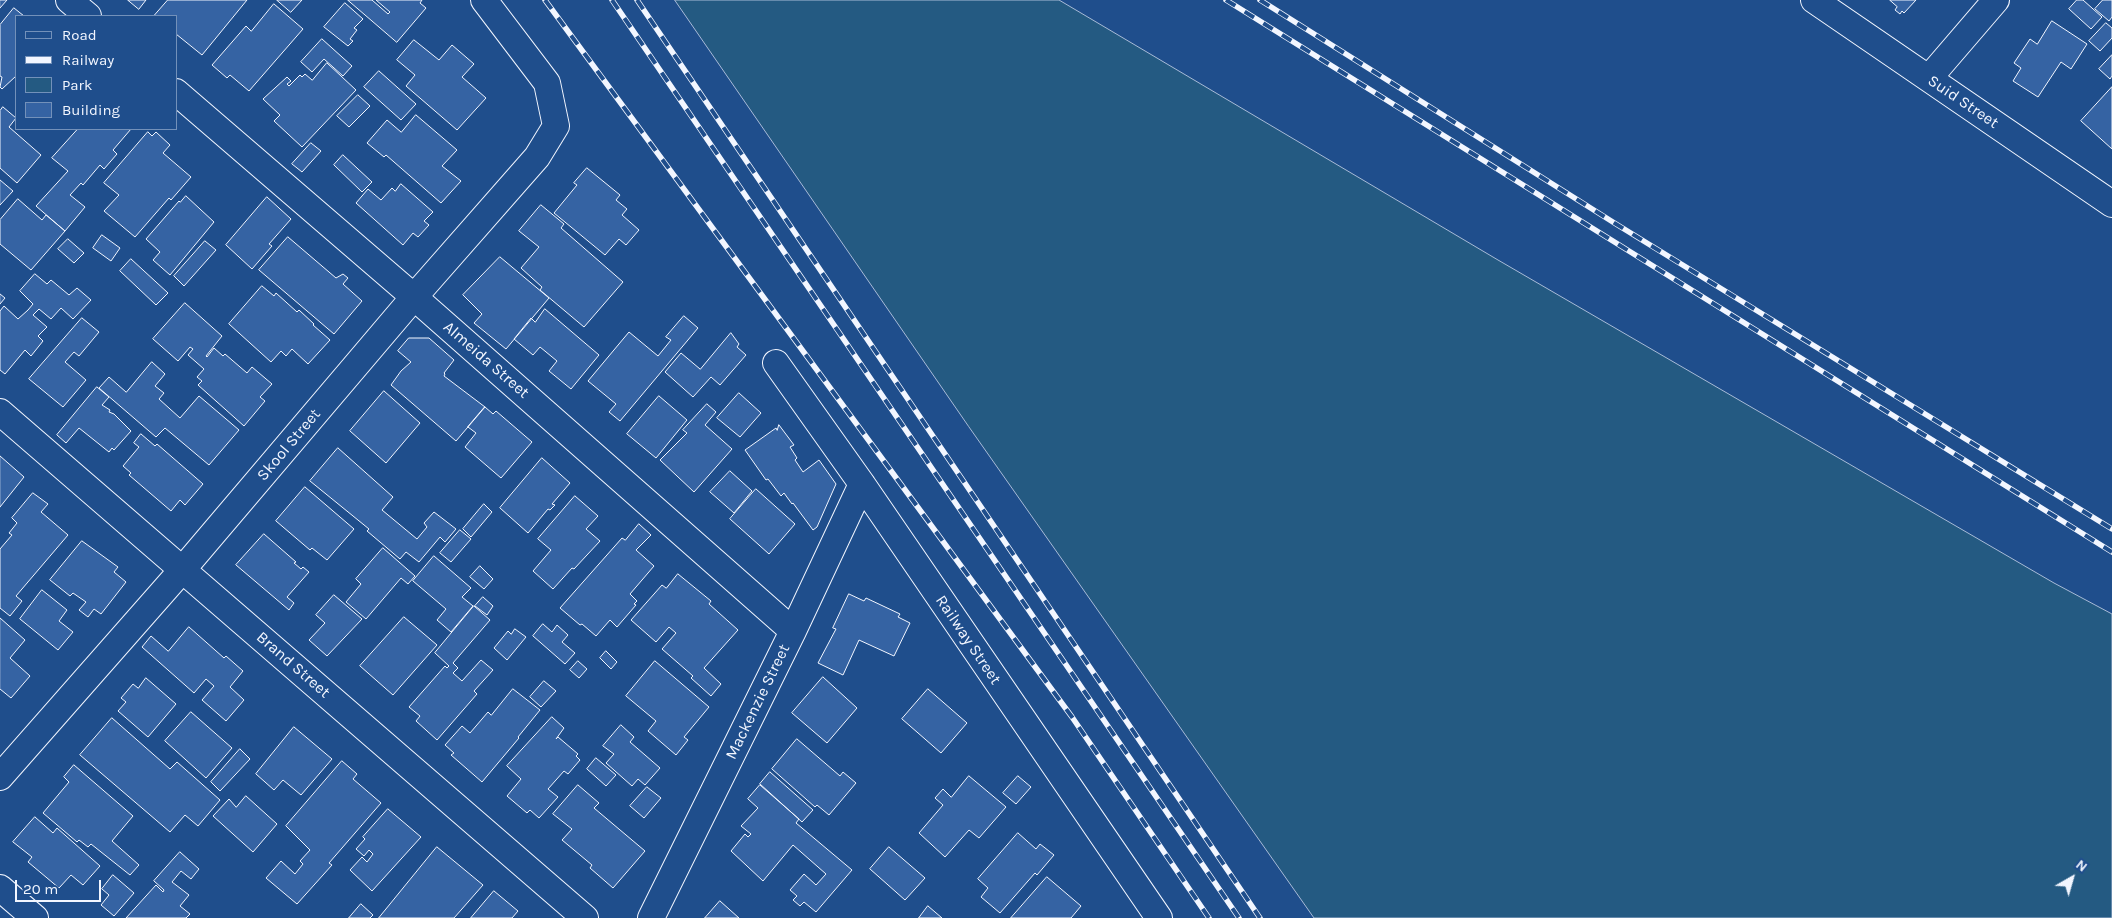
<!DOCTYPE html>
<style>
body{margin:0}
#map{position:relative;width:2112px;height:918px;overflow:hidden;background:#1f4e8c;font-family:Karla,sans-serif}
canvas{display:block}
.legend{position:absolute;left:15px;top:15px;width:162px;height:115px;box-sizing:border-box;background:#1f4e8c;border:1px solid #7391ba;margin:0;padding:6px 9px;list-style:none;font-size:15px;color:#f2f6ff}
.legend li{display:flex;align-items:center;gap:10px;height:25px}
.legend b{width:25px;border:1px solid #7391ba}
.north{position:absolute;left:2047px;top:853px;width:50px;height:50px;-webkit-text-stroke:4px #1f4e8c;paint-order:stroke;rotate:38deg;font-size:14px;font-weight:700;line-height:20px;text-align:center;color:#f2f6ff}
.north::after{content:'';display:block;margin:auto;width:18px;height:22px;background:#f2f6ff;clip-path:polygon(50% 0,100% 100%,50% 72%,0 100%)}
.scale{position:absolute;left:15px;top:880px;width:86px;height:22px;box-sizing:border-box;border:2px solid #f2f6ff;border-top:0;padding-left:6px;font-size:15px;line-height:18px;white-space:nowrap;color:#f2f6ff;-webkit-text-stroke:4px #1f4e8c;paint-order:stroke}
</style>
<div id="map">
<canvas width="2112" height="918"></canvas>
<ul class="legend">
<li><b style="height:6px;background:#1f4e8c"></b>Road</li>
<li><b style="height:6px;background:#f2f6ff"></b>Railway</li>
<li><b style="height:14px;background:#245a82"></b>Park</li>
<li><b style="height:14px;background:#3563a3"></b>Building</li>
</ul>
<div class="north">N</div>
<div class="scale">20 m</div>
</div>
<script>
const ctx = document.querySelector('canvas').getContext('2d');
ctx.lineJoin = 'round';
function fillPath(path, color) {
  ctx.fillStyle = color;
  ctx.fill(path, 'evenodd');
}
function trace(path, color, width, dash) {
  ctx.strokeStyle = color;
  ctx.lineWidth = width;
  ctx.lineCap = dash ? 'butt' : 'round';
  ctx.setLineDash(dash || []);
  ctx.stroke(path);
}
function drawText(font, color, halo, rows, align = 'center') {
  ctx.font = font + ' Karla,sans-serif';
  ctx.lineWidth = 4;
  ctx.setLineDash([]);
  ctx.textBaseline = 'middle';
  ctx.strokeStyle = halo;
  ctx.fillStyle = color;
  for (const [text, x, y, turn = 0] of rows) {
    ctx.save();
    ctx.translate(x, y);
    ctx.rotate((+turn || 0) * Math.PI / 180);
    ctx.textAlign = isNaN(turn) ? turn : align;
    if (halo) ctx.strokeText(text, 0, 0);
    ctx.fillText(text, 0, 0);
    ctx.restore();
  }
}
const green = new Path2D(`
 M675,0H1059L1498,260L2054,583L2112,614V918H1314L969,427Z`);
fillPath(green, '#245a82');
trace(green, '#a8bbd7', 1);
const building = new Path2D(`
 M0,0H7L0,8Z
 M128,0H146L139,9Z
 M168,0H247L202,55L176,34V16H154Z
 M277,0H302L291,12Z
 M348,0H372L388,14L390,12L376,0H422L420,3L426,8L397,42Z
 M1890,0H1916L1904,13L1902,11L1900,14L1895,10L1897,7Z
 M2077,0H2083L2102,17L2091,29L2069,9Z
 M2103,0H2112V17L2109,21L2095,9Z
 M345,3L363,19L354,28L357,30L350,39L353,41L348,46L324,27Z
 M274,4L303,29L249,91L230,75L227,78L212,65L246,26L251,31Z
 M14,8L24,16H16V76L2,89L0,87L2,77L0,76V25Z
 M2052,21L2087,44L2071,69L2061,62L2038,97L2013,81L2021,68L2014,63L2030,39L2037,44Z
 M2106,23L2112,28V38L2100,51L2089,41Z
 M322,39L352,66L343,76L324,59L312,72L301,62Z
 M414,40L439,60L452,45L474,64L462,77L486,98L457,130L406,86L415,75L397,60Z
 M2112,55V76L2110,79L2099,69Z
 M327,63L356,90L302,147L274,121L280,115L263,99L287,77L291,81L287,84L289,86L300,75L302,77L305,74L312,80Z
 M379,71L416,104L401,120L364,87Z
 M2112,87V149L2081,121Z
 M358,95L370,106L349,127L337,116Z
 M3,107L16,118L9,127L41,155L17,183L0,168V111Z
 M416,115L457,150L442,166L461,181L441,203L386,155L384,157L367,143L387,120L401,132Z
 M78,129H131L113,150L117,154L104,169L100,165L83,185L81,183L70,195L85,207L65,231L36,206L68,171L52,158Z
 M148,132L152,136L156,132L170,145L163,153L191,177L171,200L169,198L135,237L104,211L119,195L104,183Z
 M311,143L321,151L302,172L292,164Z
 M343,155L372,182L362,192L334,165Z
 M587,168L620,195L616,200L627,209L622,215L639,230L626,245L619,239L605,255L554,213L577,185L574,183Z
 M0,180L13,191L0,205Z
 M401,184L433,212L424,221L429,225L418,237L413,233L403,245L356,203L368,189L381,200L392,188L395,191Z
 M186,196L214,222L170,275L153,260L160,252L146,239L179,201L180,202Z
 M267,197L291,219L269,244L272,246L252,269L226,245Z
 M18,199L42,220L46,215L65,231L31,270L0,244V220Z
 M541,205L564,224L561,228L623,282L584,327L540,290L542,287L521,268L539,247L519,231Z
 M102,235L120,248L111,261L93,248Z
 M288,237L336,278L343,274L348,278L343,284L362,301L334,334L259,270Z
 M68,239L84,253L74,263L58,249Z
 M205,241L216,250L184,286L174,276Z
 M500,257L549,298L506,349L474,323L482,314L463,295Z
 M131,259L168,293L156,305L120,271Z
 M35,274L47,284L51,280L69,295L77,288L91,300L73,319L61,308L51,319L39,309L33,315L47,327L38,336L43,341L31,356L25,350L5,374L0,370V311L4,306L18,319L28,310L33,304L20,291Z
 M262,286L274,296L276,293L297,312L299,310L314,324L313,325L330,340L308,364L292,349L286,356L281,351L271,362L229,324Z
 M0,294L5,298L0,304Z
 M185,303L222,336L206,356L207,357L214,348L223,356L225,354L247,373L252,367L272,384L260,397L265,401L244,426L198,385L202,381L197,377L204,369L188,355L193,349L190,347L178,361L153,339Z
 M545,309L599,355L571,389L549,371L557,361L540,347L533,355L514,339L531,318L535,322Z
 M684,316L698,328L620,421L609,412L616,404L588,381L629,332L658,356L671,340L666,337Z
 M82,318L99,332L79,356L74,352L65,362L86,380L63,407L29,379Z
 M731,333L739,344L737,347L746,355L720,385L711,377L693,397L665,372L681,353L700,369Z
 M409,338H429L454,360L444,373L445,374L444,376L485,407L456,441L391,385L401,371L411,362L398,351Z
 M152,362L165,374L155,386L164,393L159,399L180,418L199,396L239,430L209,465L165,428L156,437L99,388L109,377L126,392Z
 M97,387L109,397L102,405L110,410L109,412L114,414L131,431L114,450L112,448L109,452L79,428L66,443L57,435Z
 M384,391L420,423L386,463L350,431Z
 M739,393L761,413L740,437L717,418Z
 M659,396L687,420L656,458L627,434Z
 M707,404L716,412L705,425L732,449L694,492L660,460L687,433L683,430Z
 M485,407L493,414L496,411L532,442L501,478L465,447L476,433L468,427Z
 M779,425L794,445L790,447L797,458L795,460L803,472L819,460L836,484L817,527L813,530L793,503L792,504L784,493L781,496L768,479L766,480L745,450L776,428L777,430Z
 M141,434L155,446L157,444L203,484L185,505L180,500L171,511L129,475L131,473L123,466L139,447L134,443Z
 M338,448L393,497L382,510L417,539L427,527L424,523L434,512L456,529L445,542L440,537L419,562L406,552L400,559L367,531L369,529L310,481Z
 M0,456L24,477L0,507Z
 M542,458L570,483L552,504L555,505L550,510L548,509L528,533L500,508Z
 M730,471L752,491L734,513L710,492Z
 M305,487L354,529L327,560L312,548L310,550L276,521Z
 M756,489L795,524L769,554L730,519Z
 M33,493L48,504L41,512L68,535L16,596L22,601L10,616L0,608V549L12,535L9,533L17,523L12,518Z
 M575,496L598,516L586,529L600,541L574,569L572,568L553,589L533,571L551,550L538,539Z
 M484,504L492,512L471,537L463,529Z
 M639,524L651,535L636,550L654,566L630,594L637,601L634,604L636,605L617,627L610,620L596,636L582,624L580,625L560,608L622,538L625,540Z
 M460,530L471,539L451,562L440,553Z
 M264,534L296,562L294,563L301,569L303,567L309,572L287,597L294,603L289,610L236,565Z
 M82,541L118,567L114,572L126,582L101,614L94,609L88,617L79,610L86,602L73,593L70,596L50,580Z
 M383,548L415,576L408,584L401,578L366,619L346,602L361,584L356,579Z
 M434,556L471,588L462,597L473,606L451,632L437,620L446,609L413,581Z
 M480,566L493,579L484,589L470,577Z
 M678,574L711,601L709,604L738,630L704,668L721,684L711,696L691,678L693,676L662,649L676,633L669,627L656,642L631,620L662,585L666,588Z
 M42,590L67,610L59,621L73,632L58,650L20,619Z
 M849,594L864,601L866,598L900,614L898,617L910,623L894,656L859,640L843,675L818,663L836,629L833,628Z
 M334,595L362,619L327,656L309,640L325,623L316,615Z
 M483,597L493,606L487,615L475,606Z
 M474,606L490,620L453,663L458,668L453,673L462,681L481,660L493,670L474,691L477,694L437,740L416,721L420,716L409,707L445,666L447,668L449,666L435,653Z
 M404,617L437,645L393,695L360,666Z
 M0,618L25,640L10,658L30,676L11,698L0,689Z
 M543,624L552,632L557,625L568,635L562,642L575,653L565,664L533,636Z
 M189,627L224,658L226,656L243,671L230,687L244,700L226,721L202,700L214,686L206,679L194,693L142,647L151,636L168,651Z
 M515,629L526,637L507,660L494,648L508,631L511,634Z
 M606,651L617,662L611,669L600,658Z
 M578,661L587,669L579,678L570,670Z
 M655,661L709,707L684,737L688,740L676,755L648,731L656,721L626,696Z
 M823,677L857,708L827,743L792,713Z
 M146,678L176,704L148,737L118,711L126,702L121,698L133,684L138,688Z
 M544,681L556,691L541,707L530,697Z
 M513,689L540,710L518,737L519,738L482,782L451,755L454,753L445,745L462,726L470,733L488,712L491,715Z
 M928,689L967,723L941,753L902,719Z
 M191,712L232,748L206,778L165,741Z
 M552,717L564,728L556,739L558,737L578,754L576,756L580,760L568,774L564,771L548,789L558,797L539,818L530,810L527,813L507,796L521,779L507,766Z
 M112,718L170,769L177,762L220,800L198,826L185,815L170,832L80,755Z
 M621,725L634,737L630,742L660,768L645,785L638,779L632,786L606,763L614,754L603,746Z
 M294,727L332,759L301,795L283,780L274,790L256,774Z
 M797,739L840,776L843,772L856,783L829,815L817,805L815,807L772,769Z
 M240,749L250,759L220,791L211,782Z
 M596,758L616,775L606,786L587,769Z
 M342,761L357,774L353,779L381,803L329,863L332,865L297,904L266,878L281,861L295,874L303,864L300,861L310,850L286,826Z
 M74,765L133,816L112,841L139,865L130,875L91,844L88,847L79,840L77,842L43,813L69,782L64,777Z
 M770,772L813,810L802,822L760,784Z
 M969,776L1006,807L979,838L969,830L945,857L919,833L943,805L935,798L943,789L951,797Z
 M1018,776L1031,787L1016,804L1003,793Z
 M578,785L599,803L594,808L645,851L613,888L590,868L592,865L562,840L572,829L553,814Z
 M760,785L799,819L796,823L852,870L816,912L804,902L800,906L793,900L797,896L790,890L804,874L816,885L826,874L793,845L763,881L731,851L745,834L748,837L751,834L741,826L758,808L748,799Z
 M647,787L661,798L644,818L630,806Z
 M246,796L277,824L253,852L213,816L229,799L236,807Z
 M388,809L421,837L372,891L350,870L362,857L367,862L373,854L369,850L364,856L356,849L365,839L363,837Z
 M35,817L53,833L57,828L100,866L83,885L71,875L59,888L28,862L32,857L13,842Z
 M1018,833L1036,849L1040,844L1054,855L1037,875L1035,873L1000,913L981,897L988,888L978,879Z
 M437,847L483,885L454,918H379Z
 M889,847L925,878L905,900L870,869Z
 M180,852L199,869L191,879L181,871L172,882L189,895L180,906L190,914L186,918H126L156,885L163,892L164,890L154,881Z
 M113,875L134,893L114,916L101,905L109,895L102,889Z
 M1047,877L1081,906L1071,918H1011Z
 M494,891L518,911L512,918H471Z
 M720,901L739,918H705Z
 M361,904L373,915L370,918H349Z
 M928,906L942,918H919Z`);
fillPath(building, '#3563a3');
trace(building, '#f2f6ff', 1);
const minor = new Path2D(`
 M69,0L88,16
 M1814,0L2112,204
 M1929,78L1996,0
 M176,92L414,297L793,631
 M776,363L862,484L1159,918
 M0,412L585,918
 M0,777L183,569L414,297L537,157L556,126L547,83L484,0
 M0,888L35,918
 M651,918L793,631L862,484`);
trace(minor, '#f2f6ff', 28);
trace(minor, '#1f4e8c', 26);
const rail = new Path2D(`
 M545,0L1072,717L1209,918
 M612,0L1239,918
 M637,0L1260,918
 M1226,0L2112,552
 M1260,0L1616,224L2112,529`);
trace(rail, '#f2f6ff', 5.5);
trace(rail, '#1f4e8c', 4, [11]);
drawText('16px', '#f2f6ff', '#1f4e8c', [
 ["Suid Street",1963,102,34],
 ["Almeida Street",486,360,41],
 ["Skool Street",289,445,-50],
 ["Railway Street",968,640,56],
 ["Brand Street",293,665,41],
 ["Mackenzie Street",758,702,-64]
]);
</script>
